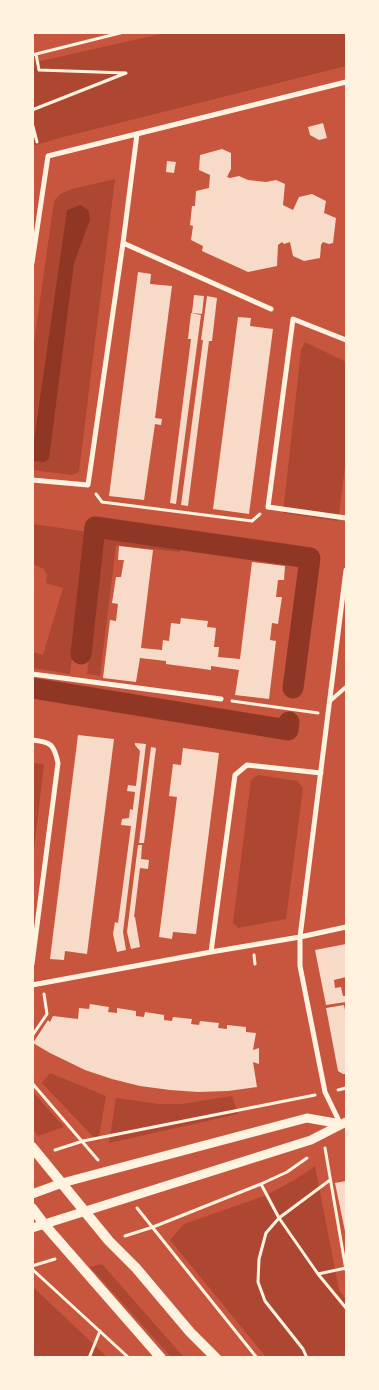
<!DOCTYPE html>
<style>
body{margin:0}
#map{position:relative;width:379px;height:1390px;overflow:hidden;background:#c8553d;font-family:Literata,serif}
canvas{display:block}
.frame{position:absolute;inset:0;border:34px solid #fff3e0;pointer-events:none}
</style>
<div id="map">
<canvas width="379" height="1390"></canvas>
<div class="frame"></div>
</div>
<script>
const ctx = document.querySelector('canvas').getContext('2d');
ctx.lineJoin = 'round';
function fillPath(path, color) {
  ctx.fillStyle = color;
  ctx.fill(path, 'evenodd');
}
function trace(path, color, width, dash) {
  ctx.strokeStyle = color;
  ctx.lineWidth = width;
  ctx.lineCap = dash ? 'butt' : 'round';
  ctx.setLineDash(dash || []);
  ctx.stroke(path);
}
fillPath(new Path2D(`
 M165,33H346V66L63,137L33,146L32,63Z
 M115,179L79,472L72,475L33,470V350L54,201L60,194L72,189Z
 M305,342L346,362V459L338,521L283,513L301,350Z
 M33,524L89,532L70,674L33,668V652L43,655L63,588L46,583L47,575L44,569L33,564Z
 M112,536L182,543L180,552L116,545L100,676L87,674L102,541Z
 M33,763L44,764L33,859L32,763Z
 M258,775L297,781L303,788L286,919L238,928L233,923L251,780Z
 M50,1073L106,1096L98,1142L42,1083Z
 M33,1092L64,1127L38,1136L33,1129Z
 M232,1096L238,1114L109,1143L116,1098L159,1104H183Z
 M315,1166L339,1290L346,1299V1357H266L170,1240L184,1224L264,1196L293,1181Z
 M102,1264L181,1354L184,1357H171L90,1267Z
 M33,1287L107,1357H33Z`), '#ae4732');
fillPath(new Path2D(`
 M81,205L89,211L90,220L74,263L49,459L44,462L33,461V447L67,210Z`), '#8f3625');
trace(new Path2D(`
 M81,654L95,527L310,558L293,688
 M32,688L288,730L289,722`), '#8f3625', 21);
fillPath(new Path2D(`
 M323,123L327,138L319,140L310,135L308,127Z
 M222,149L231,153V169L227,177L230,178L239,176L248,180L266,182L276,180L285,184L283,205L293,210L299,197L312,194L326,201L324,213L336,218L333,243L329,244L323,242L321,245L320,258L304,261L293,256L290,242L284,244L282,242L278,245L277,266L248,272L202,251L203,246L191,240L193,226L190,225L192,206H195L196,191L209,188L210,175L199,170L200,155Z
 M167,161L176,162L174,173L166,172Z
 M138,272L151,274L150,284L172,286L155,418L162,419L161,425L155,424L144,500L109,496Z
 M194,295L204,296L202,314L192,313Z
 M207,296L217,298L212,341H209L188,506L181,505L203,340H201Z
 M191,313L201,315L176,504L170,503L191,339H188Z
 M238,317L251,318L250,326L273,329L249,514L213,509Z
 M119,546L153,550L141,648L162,650L163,640L169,641L171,623L180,624L181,618L208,621L207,627L216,628L214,647H219L218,657L240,659L252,562L285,566L284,580H278L276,597H282L278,624L272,623L270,640L276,641L269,699L235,695L239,670L211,666V670L166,664V661L140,658L136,682L103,678L110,620L116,621L118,604L112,603L116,577H121L124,560H118Z
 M78,735L114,739L87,954L65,951L64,960L50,959Z
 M135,743L146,744L123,932L126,950L117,952L113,934L115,922L118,923L131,826L121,825L122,819L129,818L130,809L133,810V808L135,792L127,791L128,785L136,786L140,751L135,745Z
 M151,747L156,748L144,843H139Z
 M183,748L219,753L196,934L173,932L172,939L159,937L177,797L169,796L173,764L181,765Z
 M138,845H142L141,859L149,860L148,869L140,868L134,917H135L140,947L131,949L127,932Z
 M346,944V977L334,980L335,988L341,987L343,996H346V1002L326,1005L315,950Z
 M90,1004L109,1007L108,1012L117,1013V1008L136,1011V1016L144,1017L145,1012L164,1015V1020L172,1021L173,1017L192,1019L191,1024L199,1025L200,1021L219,1023L218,1028L227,1029V1025L246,1027V1032L256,1033L253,1050L259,1048V1064L253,1062L257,1087L228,1091L198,1092L170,1090L140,1086L112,1079L85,1070L50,1053L33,1043L48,1020L50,1022L53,1016L78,1019L79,1008L89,1009Z
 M344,1005L346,1016V1074H343L338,1071L326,1008Z
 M346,1181V1236L335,1183Z`), '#f7dbc8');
trace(new Path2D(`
 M32,55L124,32
 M32,110L126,73L39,70L36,54
 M32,123L37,142
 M96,494L102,502L252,521L260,514
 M232,701L318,713
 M254,955L255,964
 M32,1036L47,1014L44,994
 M32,1083L98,1160
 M338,1090L346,1088
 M325,1148L346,1270
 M55,1150L83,1141L315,1095
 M261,1184L279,1218L318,1274L346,1308
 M137,1208L257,1358
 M125,1236L153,1227L261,1184L287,1172L307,1158
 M32,1266L55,1259
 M32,1269L129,1358
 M318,1274L346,1268
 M89,1358L100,1331
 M307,1358L303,1349L265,1301L258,1282L259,1259L266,1233L279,1218L330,1180`), '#fff3e0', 3);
trace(new Path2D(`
 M330,701L346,687`), '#fff3e0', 4);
trace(new Path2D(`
 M123,243L271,309
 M32,263L48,156L346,82
 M346,340L293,319L268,507L346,518
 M32,480L88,485L123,243L137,134
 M32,674L221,699
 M32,740C51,742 54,744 58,763L32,964
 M211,952L235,775L247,765L321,773
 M32,985L211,952L300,937L346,927
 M340,1123L325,1092L300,966V937L346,570`), '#fff3e0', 5);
trace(new Path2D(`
 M32,1194L62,1183L107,1171L307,1118L341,1124
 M32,1228L311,1140L346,1122`), '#fff3e0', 9);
trace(new Path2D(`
 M32,1147L109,1241L136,1268L190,1332L216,1358
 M32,1208L44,1224L161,1358`), '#fff3e0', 10);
</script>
